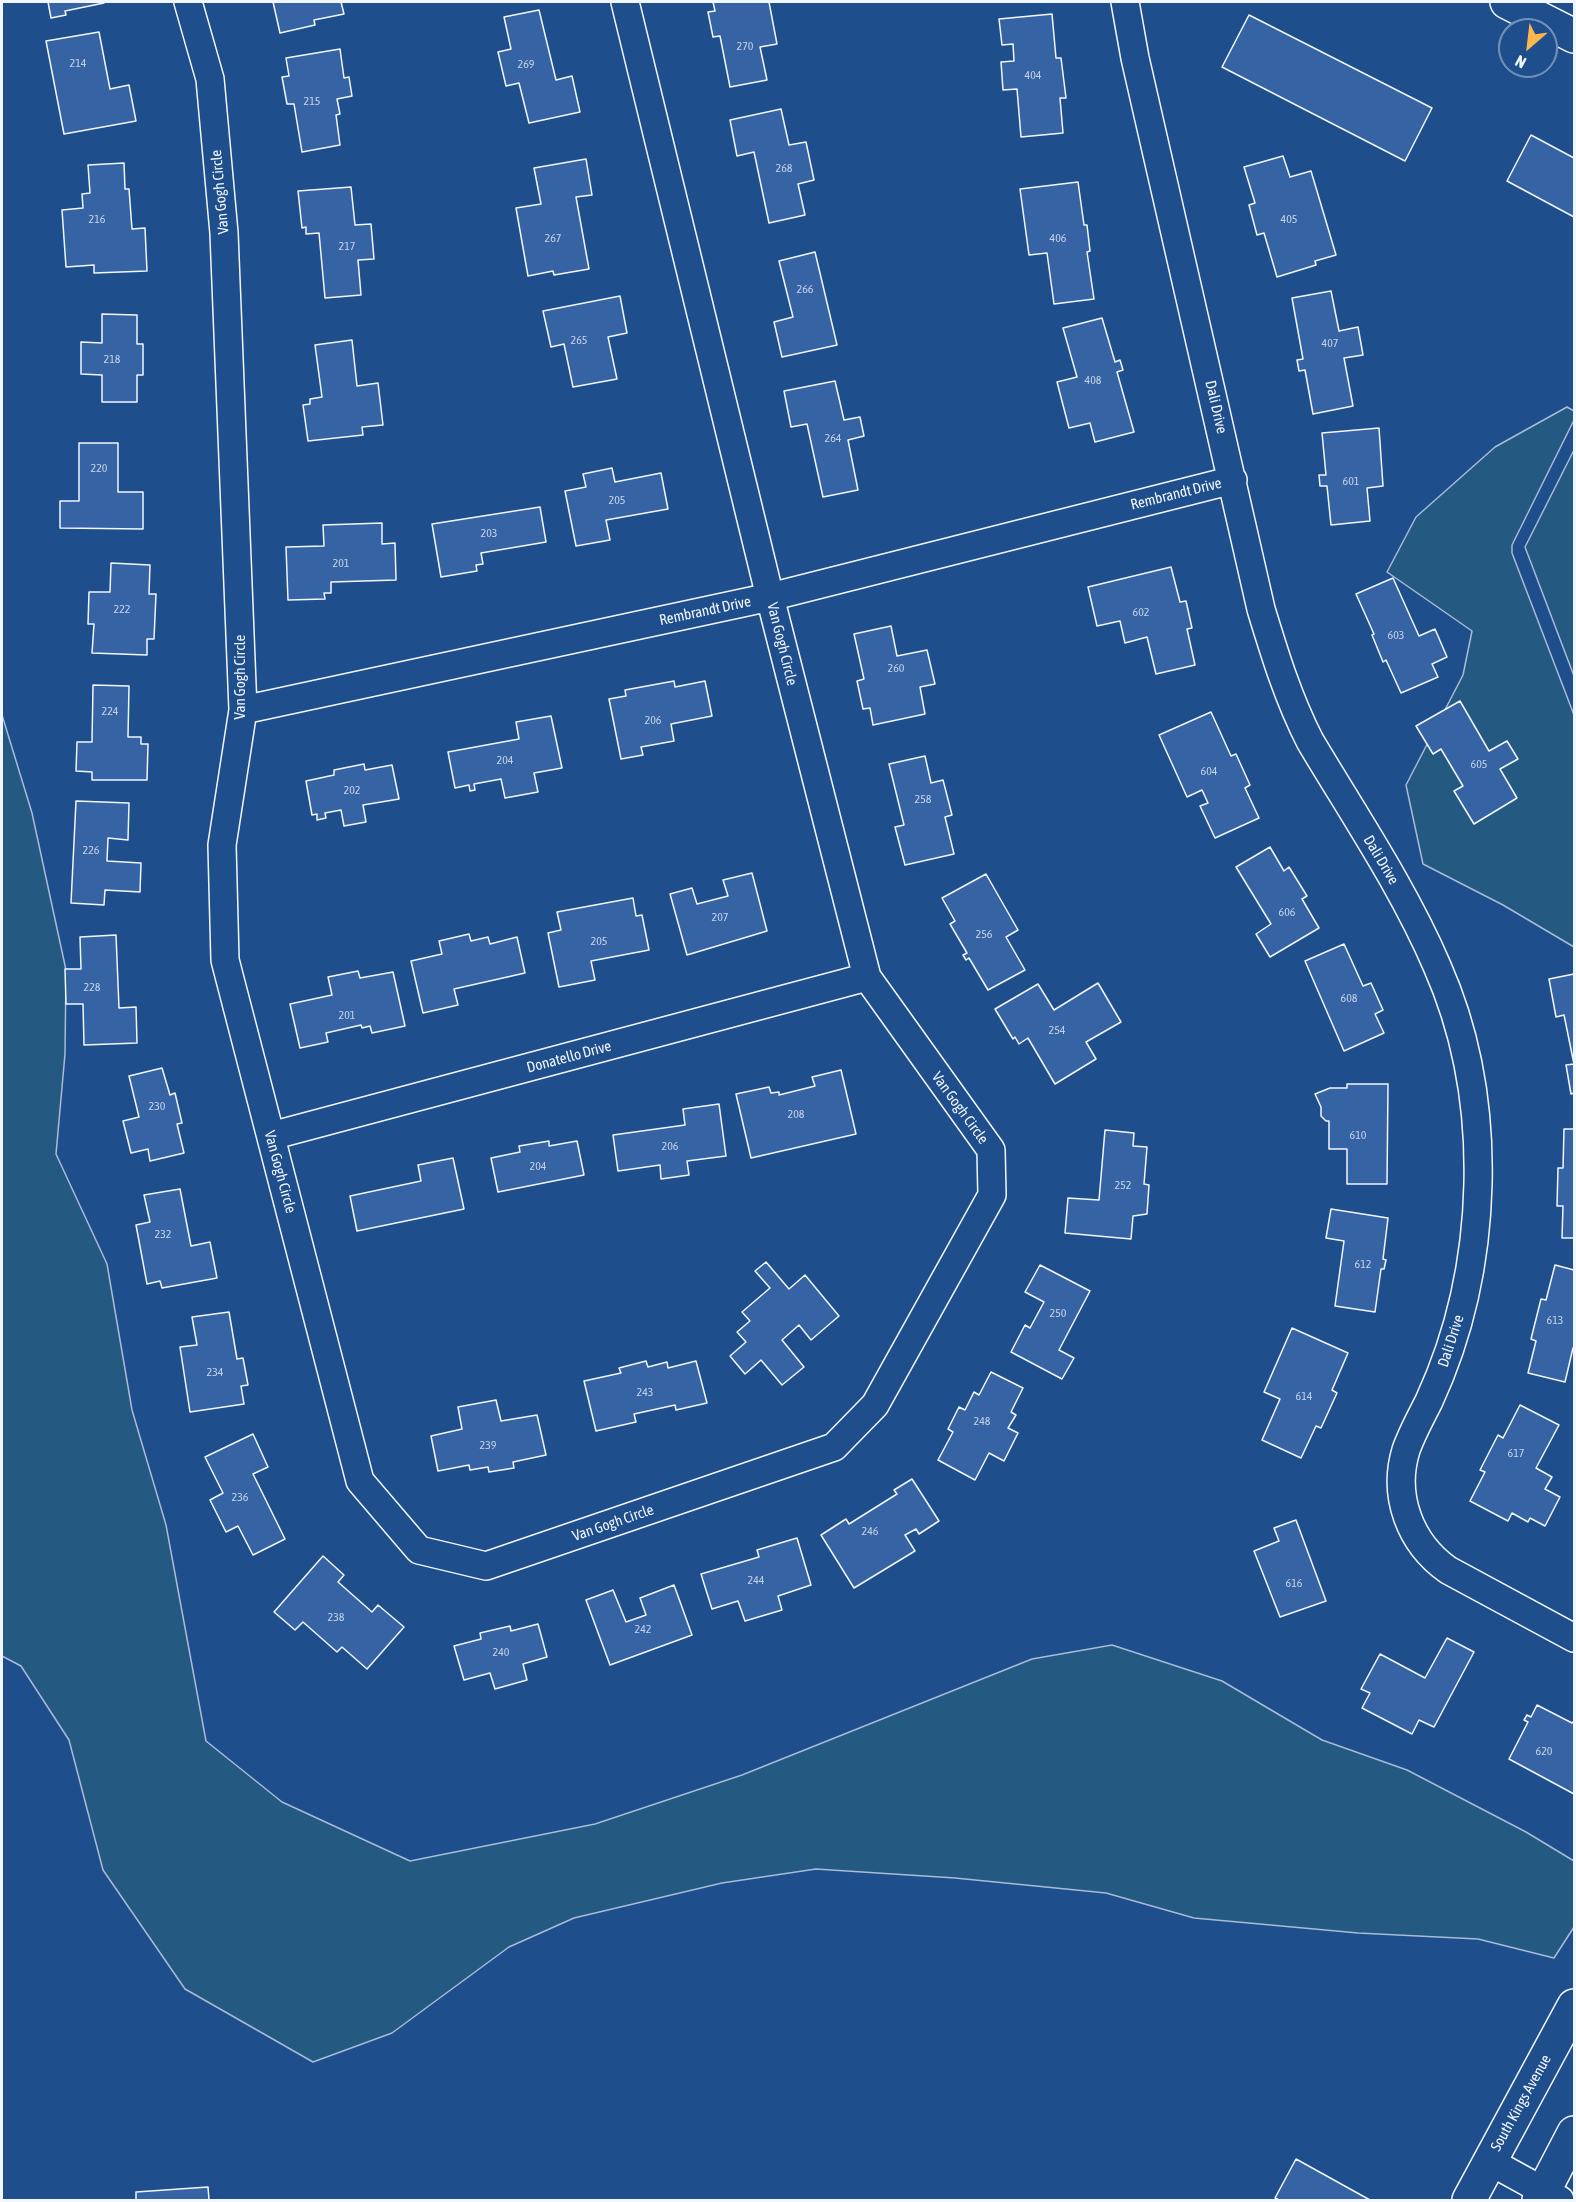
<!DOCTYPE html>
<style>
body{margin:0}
#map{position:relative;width:1576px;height:2202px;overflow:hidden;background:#1f4e8c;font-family:"Asap Condensed",sans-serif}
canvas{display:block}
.frame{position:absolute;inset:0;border:3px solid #f2f6ff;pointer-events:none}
.north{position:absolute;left:1498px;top:18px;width:60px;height:60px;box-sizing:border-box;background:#1f4e8c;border:2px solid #7391ba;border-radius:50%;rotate:208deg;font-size:16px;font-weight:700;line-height:24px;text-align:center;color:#f2f6ff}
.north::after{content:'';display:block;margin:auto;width:21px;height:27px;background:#ffb74d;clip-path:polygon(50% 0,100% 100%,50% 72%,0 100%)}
</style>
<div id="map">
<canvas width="1576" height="2202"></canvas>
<div class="frame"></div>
<div class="north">N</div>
</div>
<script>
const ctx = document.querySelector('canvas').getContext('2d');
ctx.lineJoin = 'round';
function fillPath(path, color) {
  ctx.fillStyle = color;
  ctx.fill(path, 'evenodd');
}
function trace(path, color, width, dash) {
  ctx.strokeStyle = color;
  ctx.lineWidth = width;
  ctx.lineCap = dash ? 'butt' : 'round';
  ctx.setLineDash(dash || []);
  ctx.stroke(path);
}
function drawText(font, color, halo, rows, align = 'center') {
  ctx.font = font + ' "Asap Condensed",sans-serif';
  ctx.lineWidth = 4.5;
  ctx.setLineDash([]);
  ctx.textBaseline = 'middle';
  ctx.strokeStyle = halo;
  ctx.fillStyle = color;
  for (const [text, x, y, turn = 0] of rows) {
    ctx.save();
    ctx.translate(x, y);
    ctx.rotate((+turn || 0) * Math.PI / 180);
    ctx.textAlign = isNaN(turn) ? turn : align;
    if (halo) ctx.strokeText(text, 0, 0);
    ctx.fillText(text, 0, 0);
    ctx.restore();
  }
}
const green = new Path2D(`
 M1567,407L1574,411V420L1512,545V553L1574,715V947L1503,905L1423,864L1406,785L1463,675L1472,631L1387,572L1416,517L1495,447Z
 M1574,450V676L1525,547Z
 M2,715L32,813L66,970L65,1054L56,1154L107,1264L132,1410L166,1525L206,1741L282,1802L410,1861L595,1824L742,1775L1032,1659L1112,1645L1222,1681L1322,1740L1407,1770L1526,1832L1574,1861V1927L1554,1958L1478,1939L1358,1933L1194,1918L1106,1893L955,1878L816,1869L722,1883L574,1918L509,1947L392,2033L313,2062L185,1989L103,1870L69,1740L21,1666L2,1656Z`);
fillPath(green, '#245a82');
trace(green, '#a8bbd7', 1.5);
const building = new Path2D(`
 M48,2H103L104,3L65,11L66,15L51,18Z
 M273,2H341L344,14L314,20L315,25L280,33Z
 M713,2H769L777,44L760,47L767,80L730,87L720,36L713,37L708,12L715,11Z
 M539,10L556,80L572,76L580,112L529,123L519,83L506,86L498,52L511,49L504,17Z
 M1052,14L1056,58H1061L1066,98H1060L1063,133L1021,137L1017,89L1003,90L1001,62L1014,61L1013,44L1002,45L999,19Z
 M1249,15L1432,108L1405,161L1222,67Z
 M99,32L110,89L129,85L136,121L64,134L46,41Z
 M340,49L344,78L349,77L352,96L337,99L340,114L336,115L340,145L302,152L294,104H287L282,77L289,76L286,58Z
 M781,109L789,145L806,142L814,180L798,184L805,215L769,223L754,152L737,156L730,120Z
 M1531,135L1574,158V217L1507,181Z
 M1283,156L1290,177L1311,171L1336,255L1315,261L1316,265L1277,277L1264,233L1257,235L1249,205L1255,203L1244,167Z
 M586,159L592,195L576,197L589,269L554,275L553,271L528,276L516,208L541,204L534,168Z
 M124,163L125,189H129L132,229L145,228L147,271L94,273V265L66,267L62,210L83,208L82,194L90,193L88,165Z
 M1078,182L1084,225H1087L1090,251L1087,252L1094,299L1054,304L1047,253L1029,255L1020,189Z
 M351,187L355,225L371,224L374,259L358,260L361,295L325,298L319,233L306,234V227L302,228L298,191Z
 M815,252L837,345L782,357L774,322L793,317L779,261Z
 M1331,291L1339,331L1358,327L1363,355L1344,358L1353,406L1313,414L1305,370L1299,371L1297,360L1303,359L1292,298Z
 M620,296L627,333L608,337L617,379L573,387L564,344L551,347L543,311Z
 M102,314L137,315V344H143V375H137V402H102V375L81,374V342L102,343Z
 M1102,318L1115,362L1120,360L1123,370L1117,372L1134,432L1095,442L1090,423L1069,428L1057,382L1077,377L1063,328Z
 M352,340L357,386L378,383L383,425L362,427L363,435L308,441L303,405L310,404V399L322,397L315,345Z
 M835,381L844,420L860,417L864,436L848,440L858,490L823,497L807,424L791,427L784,391Z
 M1379,428L1383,486L1367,488L1370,521L1331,525L1327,486H1320L1319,475H1326L1322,433Z
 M79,443H118V492H143V529L60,528V501H79Z
 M612,468L615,482L661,473L668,509L606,520L610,540L576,546L565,491L586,487L583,474Z
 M540,507L546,542L481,553L483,564L476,565L477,571L441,577L432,524Z
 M382,523V544L395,543L396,580L331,582V593H324L325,599L288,600L286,547L324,546L323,525Z
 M111,563L150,565L149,594H156L154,639H147V655L92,653L94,624H88L89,592H110Z
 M1171,567L1180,602L1186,601L1192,628L1187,629L1195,665L1156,674L1147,637L1125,643L1120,621L1097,626L1088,587Z
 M1393,578L1419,636L1435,629L1447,657L1432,664L1438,677L1401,693L1386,660L1383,662L1372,635L1374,634L1356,594Z
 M891,626L897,656L927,650L935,684L920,687L925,714L873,725L870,708L863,709L857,681L864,679L854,634Z
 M674,681L675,687L705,681L712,716L671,724L674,741L641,747L643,755L621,759L609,699L626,696L625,690Z
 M93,685L129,686L128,737H141V744H148L147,780H92V772L76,771L77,742H92Z
 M1460,701L1489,751L1507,741L1518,759L1500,769L1517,798L1474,824L1454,791L1463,786L1441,749L1433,754L1416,726Z
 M1211,712L1231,756L1236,754L1250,785L1245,788L1259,818L1215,838L1200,806L1208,803L1202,790L1187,797L1159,735Z
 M551,716L562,768L534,773L538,792L505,798L501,779L474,784L475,790L470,791L469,785L455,788L448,752L519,739L516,722Z
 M925,756L931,783L943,780L952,815L945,817L954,854L905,865L895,827L904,825L889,764Z
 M364,764L365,770L392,765L399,799L363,805L366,822L344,826L341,810L325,813L326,818L317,820V814L312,815L306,781L334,775V770Z
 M76,801L129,803L128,840L108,838L107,861L141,863L140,892L105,890L104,905L71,903Z
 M1270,847L1284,871L1289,867L1307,896L1302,899L1319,928L1270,957L1256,934L1271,924L1236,867Z
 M752,873L767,931L687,955L670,894L692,888L697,904L728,896L723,880Z
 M986,874L1018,930L1006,937L1025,970L988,990L969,958L966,960L963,955L967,953L950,924L955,921L942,898Z
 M633,898L636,916L642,915L649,950L591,961L595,980L559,987L548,933L561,930L557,912Z
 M469,934L471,941L488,937L490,944L517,937L525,973L454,989L458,1005L423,1013L411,961L442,954L439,941Z
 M116,935L119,1008L136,1007L137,1043L84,1045L83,1004H66L65,969H81L80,937Z
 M1344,944L1363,986L1371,983L1383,1010L1375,1014L1384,1033L1344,1051L1305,961Z
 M358,971L360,978L393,972L405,1026L372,1033L370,1026L362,1028L361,1025L326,1033L328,1042L300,1048L290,1004L332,995L328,977Z
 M1574,974V1093L1571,1094L1566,1065L1574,1064L1564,1015L1556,1017L1549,979Z
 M1098,983L1121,1022L1086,1042L1096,1059L1055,1084L1028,1038L1019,1044L1015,1037L1013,1039L995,1009L1038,984L1054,1010Z
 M162,1068L170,1095L175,1093L182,1123L177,1124L184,1153L150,1161L148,1149L131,1153L123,1121L139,1117L129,1076Z
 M841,1070L856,1134L751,1158L736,1094L769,1087L771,1093L779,1092V1095L815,1086L812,1077Z
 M1347,1084H1388L1387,1184H1347V1149H1329V1121H1326L1321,1116V1107L1315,1094L1330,1088H1347Z
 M719,1104L726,1156L687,1161L689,1175L661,1179L660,1165L618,1171L613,1135L685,1125L683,1109Z
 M1564,1129H1574V1238H1562L1563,1206H1557L1558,1168H1563Z
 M1105,1130L1134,1133L1133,1146L1147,1147L1144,1184L1149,1185L1147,1214L1133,1216L1131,1239L1065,1233L1068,1198L1099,1200Z
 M549,1141V1146L577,1141L584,1175L498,1192L491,1158L520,1152L519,1146Z
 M453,1158L464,1209L357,1231L350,1196L421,1181L418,1165Z
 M180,1189L191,1246L210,1242L217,1278L162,1288L160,1281L147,1284L136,1225L150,1222L144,1195Z
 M1331,1209L1388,1218L1383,1259L1386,1260L1384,1269H1381L1375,1312L1335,1306L1344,1241L1326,1238Z
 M766,1262L789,1289L805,1275L839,1316L811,1340L799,1325L782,1340L804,1367L782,1385L761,1360L745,1374L730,1356L746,1342L737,1332L750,1321L742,1312L770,1288L755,1271Z
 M1040,1265L1090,1291L1059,1350L1074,1358L1062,1379L1011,1352L1025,1325L1030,1328L1044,1302L1025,1292Z
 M1555,1265L1574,1270V1349L1573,1348L1565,1382L1528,1373L1536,1341L1531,1339L1541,1299L1546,1300Z
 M229,1312L237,1359L243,1358L248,1385L241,1386L244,1404L190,1412L180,1347L197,1345L192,1317Z
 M1292,1328L1348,1353L1332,1390L1337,1393L1321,1428L1316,1426L1301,1458L1262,1440L1280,1399L1264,1392Z
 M646,1361L648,1367L667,1362L668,1368L696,1361L707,1403L676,1410L675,1405L634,1414L636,1422L596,1431L584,1381L621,1373L619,1368Z
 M991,1372L1023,1388L1011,1412L1016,1415L1008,1428L1018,1433L1004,1461L989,1453L975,1480L938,1460L953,1432L948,1429L959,1407L965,1410L974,1392L979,1395Z
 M496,1400L501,1421L537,1415L546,1455L513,1462L514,1468L489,1472L488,1467L470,1470L469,1465L438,1471L431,1436L462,1429L458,1407Z
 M1520,1405L1559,1425L1536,1468L1552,1477L1545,1489L1560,1497L1545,1526L1530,1518L1528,1522L1512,1513L1508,1521L1470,1501L1485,1472L1480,1470L1498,1435L1503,1438Z
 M253,1434L268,1467L253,1474L285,1539L253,1555L238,1526L226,1532L210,1500L223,1493L205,1457Z
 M912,1479L939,1521L919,1534L916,1529L905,1535L915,1551L854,1588L821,1535L846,1519L849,1524L897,1494L894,1490Z
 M1296,1520L1326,1601L1280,1617L1254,1551L1279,1541L1274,1528Z
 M797,1538L811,1585L778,1596L782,1610L745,1621L738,1601L712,1609L701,1574L759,1557L757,1550Z
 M323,1556L344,1575L338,1582L372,1612L378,1605L404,1627L367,1669L342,1647L337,1652L303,1622L295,1630L274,1612Z
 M674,1585L692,1635L610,1665L586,1600L613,1590L626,1622L646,1615L640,1598Z
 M538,1624L547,1657L523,1664L527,1680L495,1689L490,1673L464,1680L454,1646L481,1639L480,1633L510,1626L511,1631Z
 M1447,1638L1474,1652L1434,1727L1419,1720L1412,1734L1362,1708L1370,1693L1361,1689L1380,1654L1425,1678Z
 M1537,1705L1572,1723L1574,1721V1794L1509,1759L1528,1722L1524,1720L1527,1715L1531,1717Z
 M1296,2159L1370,2200H1279L1275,2198Z
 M208,2187L209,2200H136V2192Z`);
fillPath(building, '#3563a3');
trace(building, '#f2f6ff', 1.5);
const minor = new Path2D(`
 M188,2L210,79L224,233L243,710L222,845L225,960L360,1481L419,1550L486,1566L834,1447L875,1405L992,1195L991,1150L867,977L770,597L625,2
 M1125,2L1135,58L1261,609C1275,655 1288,698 1310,741C1354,815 1403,887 1437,966C1496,1099 1490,1269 1429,1401C1421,1417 1412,1433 1406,1450C1392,1496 1410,1543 1448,1570L1574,1638
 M243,710L770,597L1233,480
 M271,1136L867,977
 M1489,2161L1560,2200`);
const secondary = new Path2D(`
 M1507,2L1574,36
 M1469,2200L1574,2006
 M1539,2200L1574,2133`);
trace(minor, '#f2f6ff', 30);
trace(secondary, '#f2f6ff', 36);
trace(minor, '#1f4e8c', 27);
trace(secondary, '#1f4e8c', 33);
drawText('12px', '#c3d1e8', null, [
 ["270",745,46],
 ["214",78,63],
 ["269",526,64],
 ["404",1033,75],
 ["215",312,101],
 ["268",784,168],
 ["216",97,219],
 ["405",1289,219],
 ["267",553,238],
 ["406",1058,238],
 ["217",347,246],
 ["266",805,289],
 ["265",579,340],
 ["407",1330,343],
 ["218",112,359],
 ["408",1093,380],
 ["264",833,438],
 ["220",99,468],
 ["601",1351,481],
 ["205",617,500],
 ["203",489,533],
 ["201",341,563],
 ["222",122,609],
 ["602",1141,612],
 ["603",1396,635],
 ["260",896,668],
 ["224",110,711],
 ["206",653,720],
 ["204",505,760],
 ["605",1479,764],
 ["604",1209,771],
 ["202",352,790],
 ["258",923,799],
 ["226",91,850],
 ["606",1287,912],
 ["207",720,917],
 ["256",984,934],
 ["205",599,941],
 ["228",92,987],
 ["608",1349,998],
 ["201",347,1015],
 ["254",1057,1030],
 ["230",157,1106],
 ["208",796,1114],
 ["610",1358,1135],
 ["206",670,1146],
 ["204",538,1166],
 ["252",1123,1185],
 ["232",163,1234],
 ["612",1363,1264],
 ["250",1058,1313],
 ["613",1555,1320],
 ["234",215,1372],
 ["243",645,1392],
 ["614",1304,1396],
 ["248",982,1421],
 ["239",488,1445],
 ["617",1516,1453],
 ["236",240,1497],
 ["246",870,1531],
 ["244",756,1580],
 ["616",1294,1583],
 ["238",336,1617],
 ["242",643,1629],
 ["240",501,1652],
 ["620",1544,1751]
]);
drawText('15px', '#f2f6ff', '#1f4e8c', [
 ["Van Gogh Circle",220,192,-95],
 ["Dali Drive",1216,407,77],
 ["Rembrandt Drive",1176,494,-14],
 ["Rembrandt Drive",705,611,-12],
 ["Van Gogh Circle",782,644,76],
 ["Van Gogh Circle",240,677,-90],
 ["Dali Drive",1381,860,59],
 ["Donatello Drive",569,1057,-15],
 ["Van Gogh Circle",960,1108,54],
 ["Van Gogh Circle",280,1172,75],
 ["Dali Drive",1451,1341,-72],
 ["Van Gogh Circle",613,1523,-19],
 ["South Kings Avenue",1521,2103,-61]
]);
</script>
